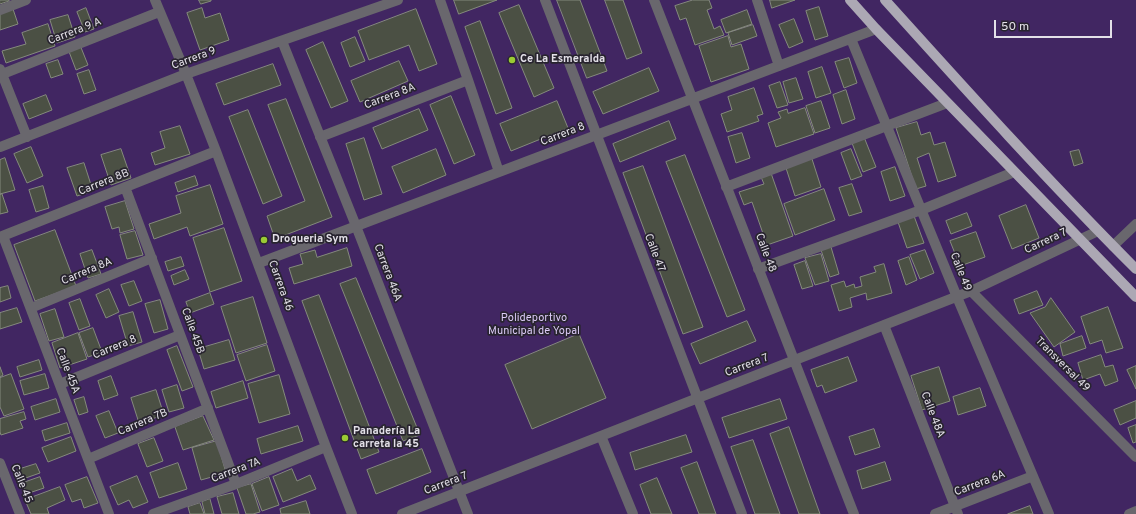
<!DOCTYPE html>
<meta charset="utf-8">
<style>
body{margin:0}
#map{position:relative;width:1136px;height:514px;overflow:hidden;background:#28242f;font-family:Overpass,sans-serif}
canvas{display:block}
.scale{position:absolute;left:994px;top:20px;width:118px;height:18px;box-sizing:border-box;border:2px solid #e3e0e8;border-top:0;padding-left:5px;font-size:12px;line-height:14px;white-space:nowrap;color:#e3e0e8;-webkit-text-stroke:3px #28242f;paint-order:stroke}
</style>
<div id="map">
<canvas width="1136" height="514"></canvas>
<div class="scale">50 m</div>
</div>
<script>
const ctx = document.querySelector('canvas').getContext('2d');
ctx.lineJoin = 'round';
function fillPath(path, color) {
  ctx.fillStyle = color;
  ctx.fill(path, 'evenodd');
}
function trace(path, color, width, dash) {
  ctx.strokeStyle = color;
  ctx.lineWidth = width;
  ctx.lineCap = dash ? 'butt' : 'round';
  ctx.setLineDash(dash || []);
  ctx.stroke(path);
}
function drawText(font, color, halo, rows, align = 'center') {
  ctx.font = font + ' Overpass,sans-serif';
  ctx.lineWidth = 3.5;
  ctx.setLineDash([]);
  ctx.textBaseline = 'middle';
  ctx.strokeStyle = halo;
  ctx.fillStyle = color;
  for (const [text, x, y, turn = 0] of rows) {
    ctx.save();
    ctx.translate(x, y);
    ctx.rotate((+turn || 0) * Math.PI / 180);
    ctx.textAlign = isNaN(turn) ? turn : align;
    if (halo) ctx.strokeText(text, 0, 0);
    ctx.fillText(text, 0, 0);
    ctx.restore();
  }
}
fillPath(new Path2D(`
 M0,0H1136V514H0Z`), '#412662');
const building = new Path2D(`
 M0,0H9V1L0,4Z
 M199,0H211V1L201,4Z
 M454,0H497L459,14Z
 M557,0H580L607,71L587,78Z
 M605,0H623L642,53L627,59Z
 M693,0H709L712,8L707,10L714,29L720,26L724,35L695,45L686,18L680,20L675,6Z
 M770,0H795L772,8Z
 M519,5L554,88L534,97L499,13Z
 M819,7L828,36L815,40L806,11Z
 M86,8L94,29L85,32L77,12Z
 M202,8L205,18L220,13L229,40L200,50L187,13Z
 M13,9L18,24L0,30V14Z
 M416,9L437,64L419,71L409,45L369,60L358,31Z
 M747,10L752,24L726,33L721,20Z
 M68,15L75,37L57,43L50,20Z
 M794,19L803,42L789,48L779,25Z
 M480,21L512,108L496,114L465,27Z
 M48,24L55,46L6,63L2,51L26,44L22,33Z
 M753,25L757,36L732,45L728,33Z
 M728,36L731,47L741,44L749,69L711,82L699,46Z
 M355,37L365,61L350,67L341,43Z
 M323,42L348,101L331,108L306,50Z
 M80,45L88,65L76,70L68,49Z
 M849,58L857,83L844,88L835,62Z
 M58,60L63,74L51,78L46,64Z
 M399,61L408,81L360,102L351,81Z
 M273,64L281,85L224,105L216,84Z
 M822,67L831,93L816,98L808,72Z
 M649,68L659,91L603,114L593,92Z
 M89,70L96,90L84,94L77,74Z
 M796,78L803,99L789,103L783,82Z
 M780,82L788,105L777,108L769,86Z
 M754,88L763,114L757,116L759,121L727,132L721,114L732,110L728,97Z
 M846,90L855,119L842,124L833,95Z
 M46,95L52,110L29,119L23,104Z
 M451,96L475,155L454,164L430,105Z
 M286,99L332,217L275,239L267,216L305,201L268,105Z
 M557,101L568,128L511,151L500,124Z
 M821,101L830,128L815,133L806,106Z
 M805,108L814,134L776,147L768,123L781,118L778,112L787,109L788,113Z
 M419,109L428,130L382,149L373,128Z
 M248,110L282,196L263,204L229,117Z
 M669,121L676,139L620,162L613,144Z
 M917,122L921,135L930,132L934,145L945,142L956,176L938,182L929,153L917,158L926,186L916,189L896,128Z
 M180,126L190,154L155,165L151,153L165,148L160,132Z
 M742,133L750,158L736,163L728,137Z
 M864,137L876,167L863,172L852,143Z
 M364,138L382,194L364,200L346,144Z
 M31,147L43,176L27,183L14,154Z
 M121,149L131,178L111,185L101,155Z
 M436,149L446,175L403,193L392,167Z
 M851,149L862,176L851,180L841,153Z
 M1079,150L1083,163L1074,166L1070,152Z
 M685,155L745,310L727,317L666,162Z
 M5,158L15,190L0,194V160Z
 M812,159L821,187L795,196L786,168Z
 M84,163L93,191L77,196L67,168Z
 M643,166L703,327L683,334L623,173Z
 M895,167L905,196L890,201L881,172Z
 M771,173L793,236L767,245L752,202L744,205L739,192L764,184L761,177Z
 M195,176L198,185L178,192L175,183Z
 M852,184L862,212L849,216L839,188Z
 M210,185L223,224L190,236L187,227L154,239L149,224L181,213L176,196Z
 M43,186L49,208L36,212L29,190Z
 M824,189L835,220L795,235L784,204Z
 M2,194L8,212L0,214V195Z
 M125,201L134,229L120,233L119,227L112,229L105,207Z
 M1026,205L1039,238L1012,249L999,216Z
 M967,213L972,226L951,234L946,221Z
 M914,216L924,243L907,248L898,222Z
 M224,228L242,281L210,292L193,238Z
 M55,230L76,286L35,301L14,245Z
 M135,231L143,255L127,259L120,235Z
 M976,232L985,257L960,266L950,241Z
 M831,247L839,274L830,277L821,250Z
 M347,248L352,266L294,284L289,268L303,264L300,254L315,250L317,257Z
 M92,250L101,274L88,278L80,254Z
 M925,250L934,273L920,279L910,255Z
 M821,254L829,281L815,285L805,258Z
 M181,257L184,266L168,271L165,262Z
 M909,257L917,280L906,285L898,261Z
 M805,261L813,286L802,289L794,265Z
 M884,264L892,293L867,300L866,293L850,298L852,307L839,311L831,285L844,281L846,287L854,284L855,288L862,286L860,277L876,272L874,267Z
 M185,270L189,279L174,285L171,276Z
 M356,278L420,435L403,441L340,284Z
 M134,281L142,301L129,306L121,285Z
 M8,286L11,298L0,302V288Z
 M109,289L119,312L106,318L96,295Z
 M1037,291L1043,305L1019,314L1014,300Z
 M210,293L214,304L190,313L186,302Z
 M319,295L379,452L361,459L302,301Z
 M253,297L267,343L236,353L221,307Z
 M1051,298L1075,332L1054,347L1030,313L1045,307Z
 M80,299L90,326L79,330L69,303Z
 M160,300L168,329L154,333L145,304Z
 M1108,307L1123,348L1106,353L1102,340L1090,344L1081,317Z
 M17,308L22,322L0,329V313Z
 M55,309L64,337L49,341L40,314Z
 M133,312L142,342L128,346L119,316Z
 M747,321L756,341L700,364L691,344Z
 M93,328L102,352L88,357L79,333Z
 M78,333L87,359L60,368L52,343Z
 M579,334L606,398L532,429L505,365Z
 M1082,336L1086,348L1063,356L1060,344Z
 M229,340L235,360L204,369L198,349Z
 M267,345L275,371L246,381L237,355Z
 M177,346L193,387L182,391L167,350Z
 M1101,355L1105,367L1113,365L1118,381L1105,386L1100,374L1083,380L1078,363Z
 M848,357L857,381L825,393L822,385L817,387L811,370Z
 M39,360L42,370L20,377L17,367Z
 M1136,366V389L1127,370Z
 M0,367L3,375L0,377Z
 M939,367L950,401L922,410L911,376Z
 M11,374L24,409L4,416L0,407V378Z
 M45,374L49,388L24,395L20,381Z
 M279,375L290,414L259,423L248,384Z
 M111,376L118,395L104,400L98,381Z
 M243,381L248,398L216,408L211,392Z
 M177,385L184,408L169,412L162,390Z
 M980,388L986,406L958,415L953,397Z
 M156,390L164,415L139,423L131,398Z
 M84,397L88,412L79,415L74,400Z
 M56,399L60,412L35,420L31,407Z
 M780,399L787,419L729,438L722,418Z
 M1136,401V418L1120,425L1114,410Z
 M109,411L118,433L105,438L96,416Z
 M24,412L26,419L20,421L23,428L1,435L0,432V419Z
 M203,416L214,440L183,450L175,427Z
 M67,423L70,433L45,441L42,431Z
 M1136,425V442L1133,443L1128,428Z
 M298,426L303,441L261,454L257,439Z
 M789,427L820,514H799L770,434Z
 M874,429L880,447L855,455L849,437Z
 M686,435L692,452L635,470L630,453Z
 M71,437L76,451L48,462L42,448Z
 M154,438L163,461L147,467L138,444Z
 M753,440L780,514H755L731,447Z
 M217,441L226,473L201,480L192,448Z
 M422,449L431,472L376,494L367,470Z
 M697,462L716,514H699L681,468Z
 M885,462L891,480L862,489L857,471Z
 M178,463L187,489L159,498L150,473Z
 M36,464L40,473L20,480L17,470Z
 M292,469L297,481L310,475L316,489L283,502L273,477Z
 M137,476L148,502L133,508L129,500L118,505L110,487Z
 M40,477L44,488L26,494L23,483Z
 M87,477L98,503L84,508L81,499L72,502L65,485Z
 M269,477L279,505L262,511L252,484Z
 M657,478L672,514H651L640,485Z
 M251,484L260,512L253,514H246L237,488Z
 M60,487L65,500L47,508L49,514H31L25,500Z
 M233,493L239,514H222L217,497Z
 M210,499L214,514H205L202,502Z
 M306,501L310,514H281L280,509Z
 M200,503L204,514H190L188,507Z
 M1030,506L1033,514H1008Z`);
fillPath(building, '#4b5044');
trace(building, '#848a7c', 1);
trace(new Path2D(`
 M155,0L186,74L216,151L326,447L352,514
 M440,0L468,80L499,172
 M545,0L742,514
 M654,0L854,514
 M757,0L779,66
 M0,10L26,0
 M851,39L957,297L1049,514
 M282,41L356,226L468,514
 M0,69L27,137
 M0,75L159,12
 M320,137L468,80
 M0,147L186,74L398,0
 M125,187L236,484
 M726,187L947,103
 M3,236L109,514
 M0,237L216,151
 M1113,246L1136,224
 M259,263L876,29
 M758,269L921,210L1014,172
 M971,291L1136,457
 M31,308L152,258
 M884,325L958,514
 M60,384L180,335
 M601,436L633,514
 M88,459L208,408
 M0,463L20,514
 M153,514L236,484L326,447
 M402,514L971,291L1098,231
 M935,514L1033,476
 M1129,514L1136,511`), '#69676d', 10);
trace(new Path2D(`
 M850,0L876,29L1136,297
 M885,0C967,91 1049,182 1136,269`), '#aca8b4', 10);
for (const [x, y, r, color] of [
 [512,60,4,"#9acb34"],
 [264,240,4,"#9acb34"],
 [345,438,4,"#9acb34"]
]) {
  const dot = new Path2D();
  dot.arc(x, y, r, 0, 2 * Math.PI);
  ctx.fillStyle = color;
  ctx.fill(dot);
  trace(dot, '#28242f', 1.5);
}
drawText('11px', '#e3e0e8', '#28242f', [
 ["Carrera 9 A",75,32,-21],
 ["Carrera 9",194,59,-20],
 ["Carrera 8A",390,97,-21],
 ["Carrera 8",563,135,-21],
 ["Carrera 8B",104,183,-22],
 ["Carrera 7",1046,242,-25],
 ["Calle 47",654,253,69],
 ["Calle 48",765,253,69],
 ["Carrera 8A",87,272,-23],
 ["Calle 49",960,272,68],
 ["Carrera 46A",387,273,69],
 ["Carrera 46",280,286,70],
 ["Calle 45B",192,331,70],
 ["Carrera 8",115,348,-22],
 ["Transversal 49",1062,365,45],
 ["Carrera 7",747,366,-21],
 ["Calle 45A",67,371,69],
 ["Calle 48A",932,415,69],
 ["Carrera 7B",143,423,-23],
 ["Carrera 7A",236,471,-21],
 ["Calle 45",21,484,68],
 ["Carrera 7",446,484,-21],
 ["Carrera 6A",980,484,-21]
]);
drawText('bold 11px', '#e3e0e8', '#28242f', [
 ["Ce La Esmeralda",520,60],
 ["Drogueria Sym",272,240],
 ["Panadería La",353,432],
 ["carreta la 45",353,445]
], 'left');
drawText('11px', '#dccbf7', '#28242f', [
 ["Polideportivo",534,319],
 ["Municipal de Yopal",534,332]
]);
</script>
